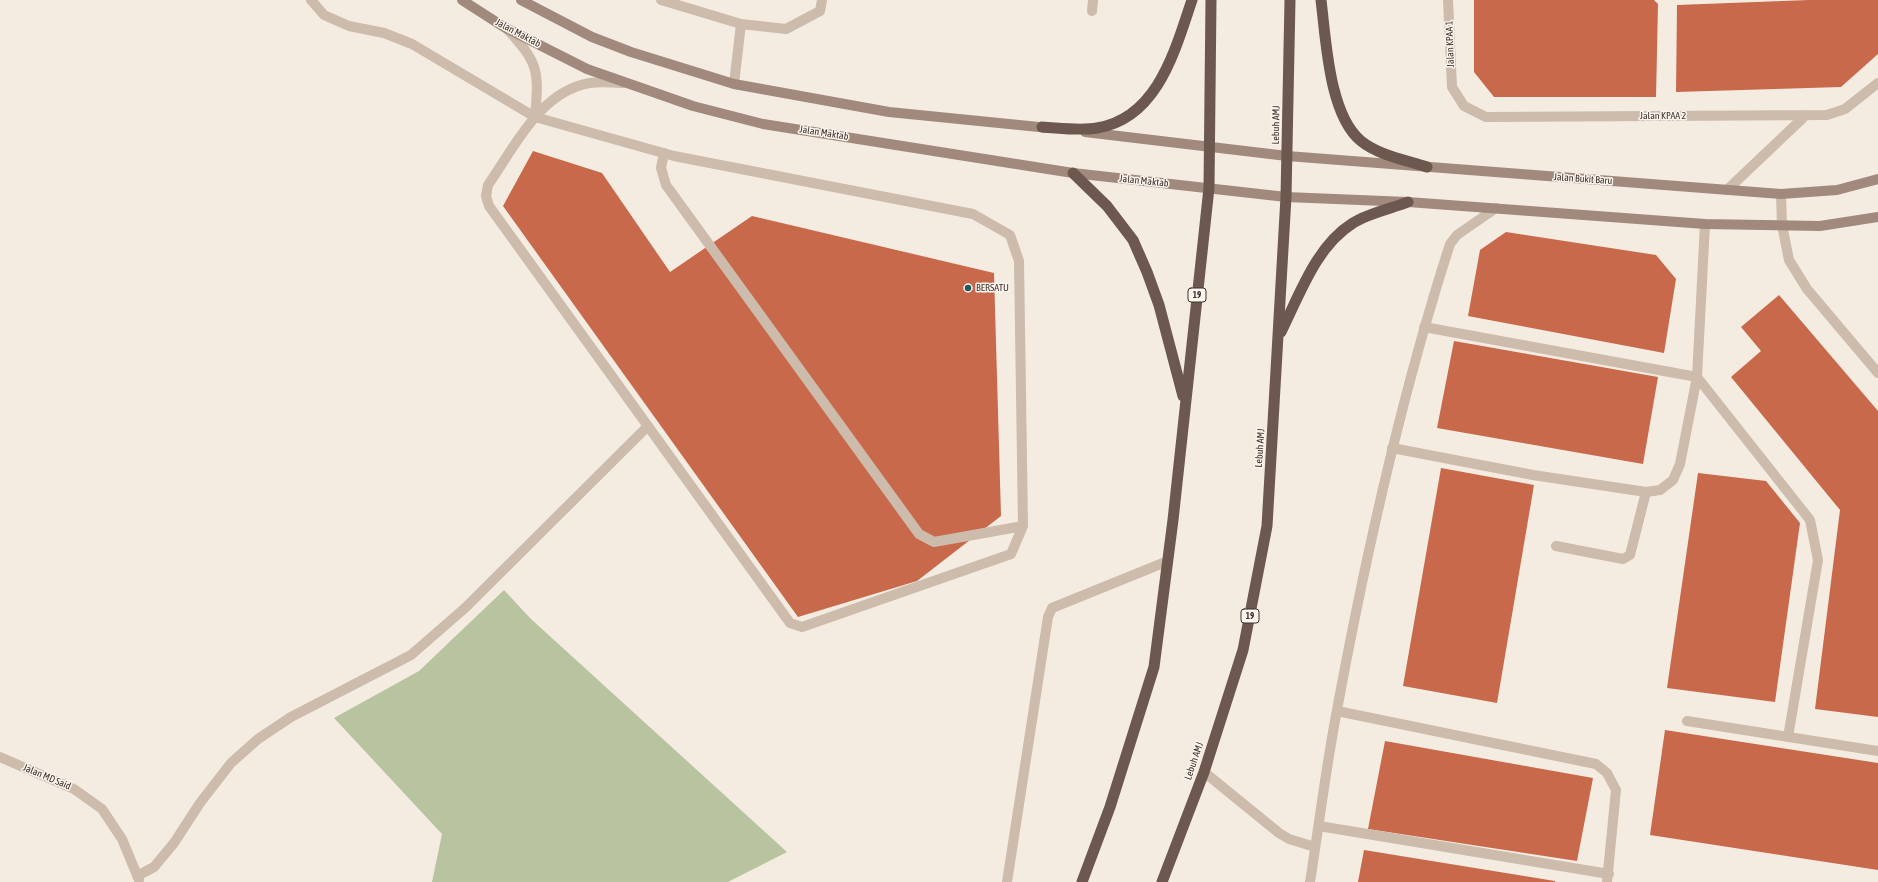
<!DOCTYPE html>
<style>
body{margin:0}
canvas{display:block;background:#f4ebe1}
</style>
<canvas width="1878" height="882"></canvas>
<script>
const ctx = document.querySelector('canvas').getContext('2d');
ctx.lineJoin = 'round';
function fillPath(path, color) {
  ctx.fillStyle = color;
  ctx.fill(path, 'evenodd');
}
function trace(path, color, width, dash) {
  ctx.strokeStyle = color;
  ctx.lineWidth = width;
  ctx.lineCap = dash ? 'butt' : 'round';
  ctx.setLineDash(dash || []);
  ctx.stroke(path);
}
function drawText(font, color, halo, rows, align = 'center') {
  ctx.font = font + ' "Asap Condensed",sans-serif';
  ctx.lineWidth = 3;
  ctx.setLineDash([]);
  ctx.textBaseline = 'middle';
  ctx.strokeStyle = halo;
  ctx.fillStyle = color;
  for (const [text, x, y, turn = 0] of rows) {
    ctx.save();
    ctx.translate(x, y);
    ctx.rotate((+turn || 0) * Math.PI / 180);
    ctx.textAlign = isNaN(turn) ? turn : align;
    if (halo) ctx.strokeText(text, 0, 0);
    ctx.fillText(text, 0, 0);
    ctx.restore();
  }
}
fillPath(new Path2D(`
 M504,590L531,619L787,852L728,882H432L442,834L334,718L419,671Z`), '#b8c4a0');
fillPath(new Path2D(`
 M1474,0H1654L1658,4L1656,97H1494L1474,72Z
 M1809,0H1878V54L1841,87L1676,92L1677,5Z
 M533,151L602,173L670,272L752,216L994,273L1001,516L917,581L798,617L503,206Z
 M1506,232L1656,255L1676,279L1664,353L1468,316L1480,250Z
 M1779,295L1878,411V717L1815,709L1840,510L1731,377L1761,351L1741,327Z
 M1454,341L1658,377L1643,464L1437,428Z
 M1441,468L1534,485L1497,703L1403,686Z
 M1698,473L1766,481L1800,523L1775,702L1667,688Z
 M1665,730L1878,763V870L1650,835Z
 M1385,741L1593,778L1577,861L1368,829Z
 M1364,850L1555,881V882H1358Z`), '#c8694b');
trace(new Path2D(`
 M311,0L324,15L349,26L384,33L412,44L535,117L674,156L973,214L1010,235L1019,261L1023,526L1011,554L802,627L790,623L489,206L486,196L488,185C514,148 540,91 590,83C601,81 613,83 624,83
 M507,29C539,63 539,71 535,117
 M664,153L661,168L666,185L919,534L934,542L1023,526
 M1424,327L1697,377
 M1556,546L1623,559L1630,555L1646,492
 M1319,826L1609,874
 M1007,882L1048,617L1052,608L1168,561`), '#cdbbac', 10);
trace(new Path2D(`
 M661,0L741,24
 M1448,0L1452,87L1464,106L1486,117L1827,115L1845,109L1878,83
 M1092,11L1093,0
 M734,84L741,24L786,29L820,11L822,0
 M1727,190L1806,115
 M1781,194L1782,225L1789,260L1807,289L1878,373
 M1697,377L1810,520L1818,560L1788,737
 M1392,448L1533,475L1646,492L1660,490L1673,480L1680,464L1697,377L1705,224
 M1337,711L1596,764L1607,773L1616,790L1607,882
 M1687,721L1878,751
 M0,757L74,789L102,809L122,839L139,880
 M1204,772L1279,833L1289,839L1315,847
 M139,875L154,867L174,843L200,803L231,763L258,739L291,717L411,655L465,608L648,426
 M1310,882C1319,825 1326,767 1337,710C1366,553 1401,396 1450,244L1457,235L1496,208`), '#cdbbac', 10);
trace(new Path2D(`
 M462,0L504,27L587,69L693,106L763,124L1073,173L1286,197L1408,202L1705,224L1820,226L1878,217
 M521,0L592,37L631,52L734,84L889,112L1049,128
 M1085,132L1287,156L1781,194L1837,190L1878,179`), '#a18a7d', 10);
trace(new Path2D(`
 M1321,0C1326,40 1329,115 1361,141C1378,155 1406,160 1427,167
 M1042,127C1060,128 1080,131 1097,128C1158,118 1175,50 1192,0
 M1073,173L1107,206L1133,240L1147,272L1159,305L1183,396
 M1281,332C1300,294 1316,246 1353,223C1366,214 1393,208 1408,202
 M1082,882L1110,807L1154,667L1173,520L1209,188L1211,0
 M1162,882L1204,772L1243,650L1267,526L1286,197L1290,0`), '#6c584f', 11);
for (const [x, y, r, color] of [
 [968,288,4,"#1f5a5e"]
]) {
  const dot = new Path2D();
  dot.arc(x, y, r, 0, 2 * Math.PI);
  ctx.fillStyle = color;
  ctx.fill(dot);
  trace(dot, '#fbf5ee', 1.5);
}
for (const [x, y, w] of [
 [1197,295,18],
 [1250,616,18]
]) {
  const box = new Path2D();
  box.roundRect(x - w / 2, y - 7, w, 14, 3);
  ctx.fillStyle = '#fbf5ee';
  ctx.fill(box);
  trace(box, '#3b302b', 1);
}
drawText('bold 9px', '#3b302b', null, [
 ["19",1197,295],
 ["19",1250,616]
]);
drawText('10px', '#3b302b', '#fbf5ee', [
 ["Jalan Maktab",518,33,28],
 ["Jalan KPAA 1",1450,44,-92],
 ["Jalan KPAA 2",1663,116],
 ["Lebuh AMJ",1276,125,-89],
 ["Jalan Maktab",824,133,9],
 ["Jalan Bukit Baru",1583,179,4],
 ["Jalan Maktab",1144,181,6],
 ["Lebuh AMJ",1260,448,-86],
 ["Lebuh AMJ",1194,761,-71],
 ["Jalan MD Said",47,777,23]
]);
drawText('10px', '#3b302b', '#fbf5ee', [
 ["BERSATU",976,288]
], 'left');
</script>
